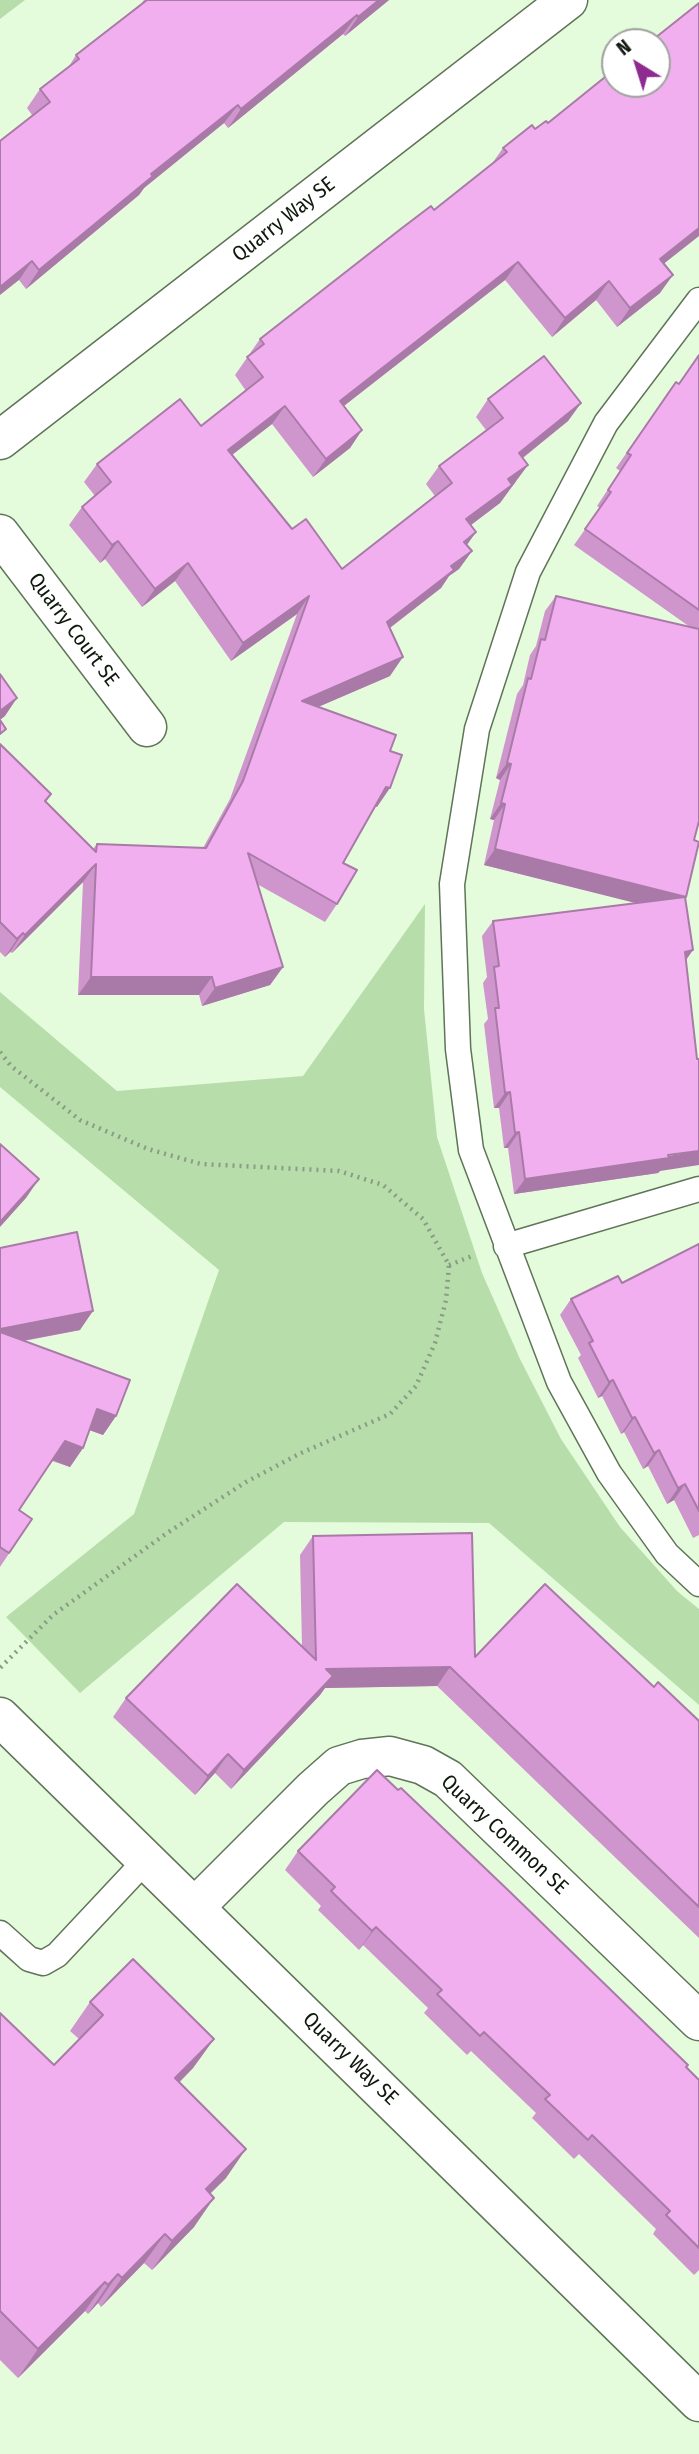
<!DOCTYPE html>
<style>
body{margin:0}
#map{position:relative;width:699px;height:2454px;overflow:hidden;background:#e4fcdc;font-family:"Fira Sans Condensed",sans-serif}
canvas{display:block}
.north{position:absolute;left:601px;top:28px;width:70px;height:70px;box-sizing:border-box;background:#fff;border:2px solid #9fa39e;border-radius:50%;rotate:322deg;font-size:19px;font-weight:700;line-height:28px;text-align:center;color:#0f180d}
.north::after{content:'';display:block;margin:auto;width:24px;height:32px;background:#8f2a90;clip-path:polygon(50% 0,100% 100%,50% 72%,0 100%)}
</style>
<div id="map">
<canvas width="699" height="2454"></canvas>
<div class="north">N</div>
</div>
<script>
const ctx = document.querySelector('canvas').getContext('2d');
ctx.lineJoin = 'round';
function fillPath(path, color) {
  ctx.fillStyle = color;
  ctx.fill(path, 'evenodd');
}
function trace(path, color, width, dash) {
  ctx.strokeStyle = color;
  ctx.lineWidth = width;
  ctx.lineCap = dash ? 'butt' : 'round';
  ctx.setLineDash(dash || []);
  ctx.stroke(path);
}
function drawText(font, color, halo, rows, align = 'center') {
  ctx.font = font + ' "Fira Sans Condensed",sans-serif';
  ctx.lineWidth = 7;
  ctx.setLineDash([]);
  ctx.textBaseline = 'middle';
  ctx.strokeStyle = halo;
  ctx.fillStyle = color;
  for (const [text, x, y, turn = 0] of rows) {
    ctx.save();
    ctx.translate(x, y);
    ctx.rotate((+turn || 0) * Math.PI / 180);
    ctx.textAlign = isNaN(turn) ? turn : align;
    if (halo) ctx.strokeText(text, 0, 0);
    ctx.fillText(text, 0, 0);
    ctx.restore();
  }
}
fillPath(new Path2D(`
 M0,0H25L0,19Z
 M425,904L424,1009L437,1137L482,1273L520,1359L561,1439L620,1527L677,1591L699,1609V1705L489,1523L284,1522L80,1693L6,1617L134,1514L219,1270L0,1087V992L117,1091L303,1076Z`), '#b7deaa');
const lane = new Path2D(`
 M699,300L606,423L528,572L477,729L452,884L458,1049L471,1150L559,1382L609,1473L667,1554L699,1584
 M506,1246L699,1189
 M0,1933L29,1959L43,1963L57,1955L146,1860`);
const street = new Path2D(`
 M0,440L568,0
 M0,534L147,727
 M0,1717L699,2402
 M195,1907L313,1789L339,1766L362,1759L390,1756L423,1765L448,1779L699,2021`);
trace(lane, '#5f7458', 27);
trace(street, '#5f7458', 41);
trace(new Path2D(`
 M0,1052L11,1066L80,1120L148,1149L201,1164L339,1171L383,1185L423,1219L449,1265L446,1300L435,1343L416,1386L390,1414L301,1453L246,1482L167,1533L53,1615L0,1668
 M449,1265L475,1255`), '#8a9c85', 4.5, [2, 5]);
trace(lane, '#fff', 24);
trace(street, '#fff', 38);
fillPath(new Path2D(`
 M144,0H389L345,36L343,34L228,128L224,123L144,188L139,195L26,289L19,280L32,115L27,108L40,89L68,68L76,55L141,4Z
 M503,148L664,264L660,293L617,327L596,300L552,337L505,280L344,406L362,430L350,448L313,477L272,424L232,455L292,529L342,569L435,496L426,484L439,466L486,430L476,417L488,399L581,403L568,421L523,458L515,483L512,486L500,503L470,525L476,532L467,545L472,551L459,569L449,576L441,588L390,628V676L318,707L390,751L377,807L375,806L343,863L337,904L325,922L257,884L283,967L270,985L202,1006L199,995H78L83,882L12,953L10,952L5,957L0,952V744L51,794L46,802L93,849L97,844L203,848L230,799L297,614L231,661L175,581L142,607L105,559L100,563L69,525L82,507L95,496L84,482L97,464L201,426L246,391L235,375L260,339L434,210L491,165Z
 M699,355V821L694,840L685,897L686,960L660,1171L658,1173L514,1194L508,1148H504L499,1108H494L484,1024L488,1019L483,983L487,977L482,936L493,921L637,903L484,865L494,820L490,819L500,780L496,778L517,694L523,685L530,655L536,646L545,611L556,596L690,627L574,545L600,508L597,506L620,471L616,468L676,382L679,384Z
 M699,1244V1535L693,1538L674,1500L667,1504L648,1466L643,1469L624,1432L621,1434L602,1396L598,1398L578,1358L581,1355L560,1315L571,1299L622,1283Z
 M0,1248L80,1330L24,1341L116,1416L103,1435L89,1430L83,1448L70,1467L52,1461L19,1510L32,1519L0,1567Z
 M313,1536L475,1657L654,1687L699,1721V1938L437,1686L325,1688L320,1695L231,1789L215,1773L195,1795L113,1717L126,1698L302,1647L300,1555Z
 M298,1851L686,2067L699,2080V2270L694,2275L653,2234L656,2229L579,2154L574,2159L532,2118L536,2113L471,2051L467,2055L424,2013L428,2008L363,1945L359,1950L318,1910L321,1906L285,1870Z
 M90,2002L214,2039L193,2068L179,2083L226,2178L210,2194L194,2227L152,2270L144,2263L101,2307L98,2303L88,2314L85,2311L18,2378L0,2360V2013L54,2065L79,2039L70,2031Z`), '#cf96ce');
fillPath(new Path2D(`
 M379,0H389L345,36L358,17Z
 M357,15L343,34L228,128L241,109Z
 M238,105L224,123L144,188L139,195L26,289L39,270L151,174Z
 M699,228V236L647,277L660,259Z
 M32,261L19,280L0,295V287Z
 M518,262L505,280L327,419L340,401Z
 M673,275L660,293L617,327L630,308Z
 M609,281L596,300L552,337L565,318Z
 M581,403L568,421L506,471L519,453Z
 M285,406L272,424L215,468L228,450Z
 M362,430L350,448L313,477L326,459Z
 M528,465L500,503L454,538L466,519L508,479Z
 M476,532L463,550L464,542Z
 M118,541L105,559L100,563L112,545Z
 M472,551L459,569L449,576L441,588L374,640L387,622L451,566Z
 M188,563L175,581L142,607L155,589Z
 M309,596L297,614L231,661L243,643Z
 M403,657L390,676L290,719L302,701Z
 M17,698L5,716L0,720V711Z
 M507,763L511,764L500,780L496,778Z
 M386,787L390,788L377,807L373,805Z
 M501,803L505,804L494,820L490,819Z
 M495,849L686,897L675,913L484,865Z
 M96,864L83,882L12,953L25,935Z
 M23,933L10,952L5,957L17,939Z
 M693,950L682,966L685,952Z
 M283,967L270,985L202,1006L215,988Z
 M91,977H212L199,995H78Z
 M510,1092L499,1108H494L505,1093Z
 M519,1132L508,1148H504L515,1133Z
 M699,1151V1165L660,1171L658,1173L514,1194L525,1179Z
 M39,1179L26,1198L0,1227V1222Z
 M93,1311L80,1330L0,1345V1329Z
 M613,1380L602,1396L598,1398L609,1382Z
 M97,1409L116,1416L103,1435L84,1428Z
 M635,1417L624,1432L621,1434L632,1418Z
 M65,1441L83,1448L70,1467L52,1460Z
 M659,1450L648,1466L643,1469L654,1453Z
 M685,1484L674,1500L667,1504L678,1488Z
 M450,1667L437,1686L325,1688L320,1695L231,1789L244,1770L326,1669Z
 M228,1754L215,1773L195,1795L208,1776Z
 M376,1927L363,1945L359,1950L372,1931Z
 M214,2039L193,2068L154,2107L175,2078Z
 M246,2149L226,2178L185,2218L206,2189Z
 M214,2198L194,2227L152,2270L172,2241Z
 M165,2234L144,2263L101,2307L122,2278Z
 M118,2274L98,2303L88,2314L108,2285Z
 M105,2282L85,2311L18,2378L38,2349Z`), '#a97aa7');
const building = new Path2D(`
 M147,0H379L358,17L357,15L241,109L238,105L151,174L153,176L39,270L32,261L0,287V141L50,102L40,89L79,59L76,55Z
 M699,3V228L660,259L673,275L630,308L609,281L565,318L518,262L340,401L362,430L326,459L285,406L228,450L292,529L306,519L342,569L452,483L439,466L503,418L488,399L544,356L581,403L519,453L528,465L508,479L512,485L466,519L476,532L464,542L472,551L451,566L454,570L387,622L403,657L302,701L396,735L390,751L402,755L390,788L386,787L343,863L357,870L337,904L248,853L283,967L215,988L212,977H91L96,864L25,935L23,933L17,939L0,922V744L51,794L45,801L96,852L97,844L206,848L243,781L309,596L243,643L188,563L155,589L118,541L112,545L82,507L111,482L97,464L180,399L201,426L263,377L247,357L264,344L260,339L402,228L431,206L434,210L507,152L503,148L532,125L535,129L546,121L548,123L615,69V84H657V42H650Z
 M699,355V610L585,529L611,492L608,490L631,455L627,453L676,382L679,384Z
 M556,596L699,629V821L694,840L699,842L686,897L495,849L505,804L501,803L511,764L507,763L528,678L531,679L541,639L545,640Z
 M0,674L17,698L0,711Z
 M0,720L6,729L0,734Z
 M685,897L693,950L685,952L697,1059H699V1151L668,1155L669,1158L525,1179L519,1132L515,1133L510,1092L505,1093L495,1008H499L494,967L499,966L493,921Z
 M0,1144L39,1179L0,1222Z
 M77,1232L93,1311L0,1329V1248Z
 M699,1244V1511L685,1484L678,1488L659,1450L654,1453L635,1417L632,1418L613,1380L609,1382L589,1343L593,1341L571,1299L618,1276L622,1283Z
 M0,1332L130,1380L116,1416L97,1409L83,1448L65,1441L19,1510L32,1519L9,1553L0,1547Z
 M472,1533L475,1657L545,1584L654,1687L658,1682L699,1721V1907L450,1667L326,1669L333,1676L244,1770L228,1754L208,1776L126,1698L237,1584L316,1660L313,1536Z
 M377,1770L398,1790L401,1788L509,1891L688,2065L686,2067L699,2080V2248L666,2215L670,2211L592,2135L588,2140L545,2099L550,2095L484,2032L480,2036L437,1994L442,1990L376,1927L372,1931L331,1891L335,1887L298,1851Z
 M133,1959L214,2039L175,2078L246,2149L206,2189L214,2198L172,2241L165,2234L122,2278L118,2274L108,2285L105,2282L38,2349L0,2311V2013L54,2065L103,2015L90,2002Z`);
fillPath(building, '#f1afef');
trace(building, '#a97aa7', 2);
drawText('21px', '#0f180d', '#fff', [
 ["Quarry Way SE",284,220,-38],
 ["Quarry Court SE",73,630,53],
 ["Quarry Common SE",504,1835,43],
 ["Quarry Way SE",350,2059,44]
]);
</script>
